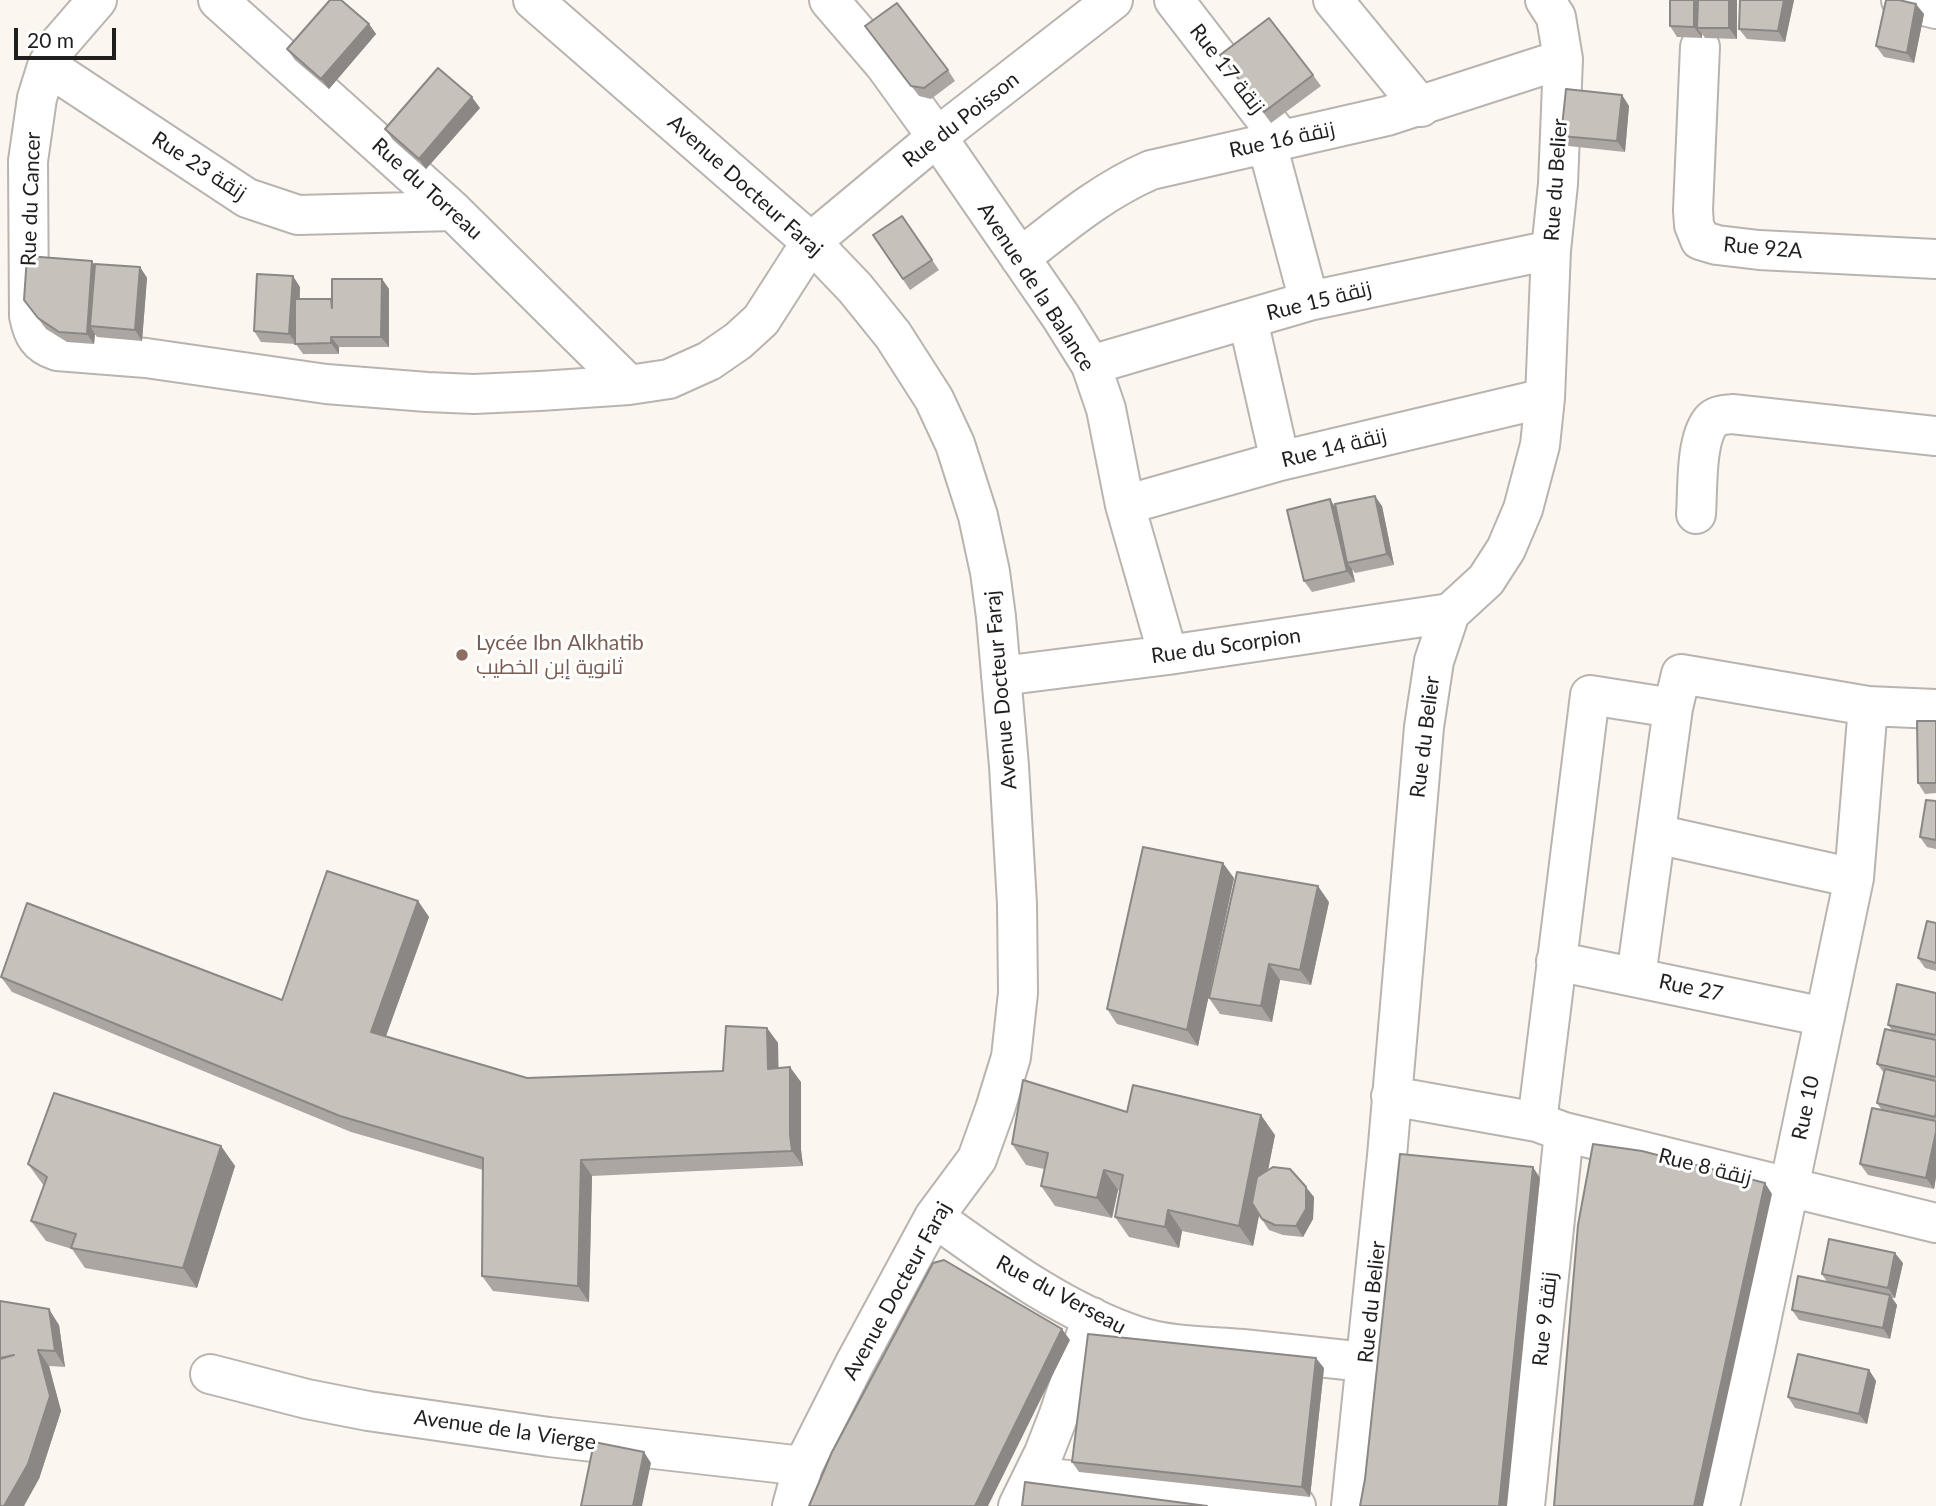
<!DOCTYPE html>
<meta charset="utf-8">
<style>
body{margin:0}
#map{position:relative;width:1936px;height:1506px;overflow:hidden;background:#fbf6f0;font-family:Lato,sans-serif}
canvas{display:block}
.scale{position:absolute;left:14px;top:28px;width:102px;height:32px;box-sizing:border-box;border:4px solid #211f1d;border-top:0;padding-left:9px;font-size:21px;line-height:24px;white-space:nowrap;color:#211f1d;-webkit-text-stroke:5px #fff;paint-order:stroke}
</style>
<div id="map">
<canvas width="1936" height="1506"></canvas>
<div class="scale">20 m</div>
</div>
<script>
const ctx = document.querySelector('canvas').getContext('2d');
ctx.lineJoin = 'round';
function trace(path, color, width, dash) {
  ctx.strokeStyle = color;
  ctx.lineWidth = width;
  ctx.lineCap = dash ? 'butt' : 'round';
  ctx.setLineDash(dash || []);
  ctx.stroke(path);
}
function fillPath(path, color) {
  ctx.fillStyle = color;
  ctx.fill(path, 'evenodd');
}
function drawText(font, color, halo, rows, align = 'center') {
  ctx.font = font + ' Lato,Cairo,sans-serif';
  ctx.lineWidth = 6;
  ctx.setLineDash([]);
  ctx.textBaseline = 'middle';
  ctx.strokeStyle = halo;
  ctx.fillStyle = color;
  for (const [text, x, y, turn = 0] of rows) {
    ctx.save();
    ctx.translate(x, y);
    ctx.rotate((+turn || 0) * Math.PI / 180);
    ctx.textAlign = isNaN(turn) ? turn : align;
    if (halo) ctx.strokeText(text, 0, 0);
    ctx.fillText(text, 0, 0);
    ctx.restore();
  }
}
const minor = new Path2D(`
 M97,0L59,44L47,66L37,98L28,161L29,316C33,335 38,345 57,351L146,358L326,384L427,392L474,394L540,391L629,385L669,379L709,361L738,341L761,320L811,242L937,137L1113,0
 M218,0L453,211L629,385
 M533,0L811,242L855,288L893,335L934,399L955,444L978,516L990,572L996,617L1009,766L1017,904L1018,993L1011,1057L995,1109L977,1159L934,1217L855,1363L803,1466L792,1506
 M829,0L884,64L937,137L1061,317L1091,365L1106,409L1125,505L1168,655
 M1174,0L1281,139
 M1333,0L1421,107
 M1901,0L1936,9
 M1700,47L1693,210L1694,225L1700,240L1717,245L1759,250L1936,259
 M47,66L247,198L298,215L453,211
 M1267,144L1309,301
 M1020,258C1062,225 1102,191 1151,170L1387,116L1563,59
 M1248,320L1280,461
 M1091,365L1309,301L1551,250
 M1125,505L1280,461L1545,398
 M1696,514C1698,489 1695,441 1711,421C1716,415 1724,415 1732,414L1936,436
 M1001,676L1168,655L1450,613
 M1656,834L1854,878
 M1556,961L1825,1017
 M1636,977L1673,708L1681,674L1868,706L1936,709
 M1391,1096L1537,1122L1564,1132L1936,1223
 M1537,1122L1590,695L1673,708
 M934,1217C997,1262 1062,1311 1137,1336C1171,1347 1208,1346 1243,1349C1284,1353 1324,1358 1365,1362
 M210,1374L307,1399L368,1411L549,1437L803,1466
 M1033,1476L1296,1506
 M1018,1506L1044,1453L1058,1417L1092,1317
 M1351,1506L1387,1156L1424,727L1434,661L1450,613L1486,580L1506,549L1523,509L1540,445L1545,398L1551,250L1558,184L1563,59L1556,17L1545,0
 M1525,1506L1564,1132
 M1720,1506L1755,1350L1854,878L1868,706`);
trace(minor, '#b9b4af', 42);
trace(minor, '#fff', 38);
fillPath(new Path2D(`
 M1737,0V39L1705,38L1702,34V38L1677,37L1670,26Z
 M1794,0L1785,42L1747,39L1739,29Z
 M1924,14L1914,63L1884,57L1876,46Z
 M369,24L376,34L329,89L295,60L287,49Z
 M865,26L948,70L955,81L931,99L919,96Z
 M1228,65L1313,75L1321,86L1271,123Z
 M1622,95L1629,106L1625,152L1568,146L1561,136Z
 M480,108L426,169L393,140L385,129Z
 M902,216L939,270L910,290L873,235Z
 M95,264L140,267L147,278L142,341L97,337L95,334L94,344L67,342L46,329L24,300Z
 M382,279L389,289V347H339V354H303L296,344L261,342L254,331L300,287V299L332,301Z
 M1382,506L1394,565L1355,573L1352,569L1355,582L1312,592L1304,581L1336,508Z
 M1936,721V793L1925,794L1918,783Z
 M1936,801V849L1927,847L1920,837Z
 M1234,878L1198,1046L1117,1024L1107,1009Z
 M418,901L429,917L386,1036L527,1078L723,1071L767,1028L778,1043V1068L801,1082V1150L803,1166L592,1176L589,1302L493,1291L482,1276L483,1170L351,1132L12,992L1,977L282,1000Z
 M1329,902L1311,985L1280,980L1272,1022L1220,1014L1209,998Z
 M1936,923V971L1925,968L1918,958Z
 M1936,993V1177L1934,1189L1868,1175L1860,1164L1881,1109L1877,1103L1884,1073L1877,1064L1892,1030L1888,1025Z
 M1127,1112L1275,1135L1268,1170L1314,1197L1313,1219L1303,1237L1283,1235L1269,1230L1259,1215L1253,1246L1182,1231L1179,1248L1129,1237L1115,1217L1120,1191L1118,1190L1112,1218L1055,1206L1041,1186L1044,1169L1026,1165L1012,1144Z
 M221,1146L235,1166L197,1288L85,1268L72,1249L46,1241L31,1221L44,1186L28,1164Z
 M1903,1263L1895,1298H1892L1897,1305L1890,1339L1799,1320L1792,1310L1827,1282L1822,1274Z
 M0,1301L59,1325L65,1367L49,1366L61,1411L39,1479Z
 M1324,1368L1310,1497L1079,1472L1072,1462Z
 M1869,1370L1876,1381L1867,1424L1795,1408L1788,1397Z`), '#aba6a2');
fillPath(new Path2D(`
 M1694,0H1702L1697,28L1702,34V38L1694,27Z
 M1729,0H1737V39L1729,28Z
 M1784,0H1794L1785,42L1778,31Z
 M1916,4L1924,14L1914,63L1907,53Z
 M369,24L376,34L329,89L321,79Z
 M1622,95L1629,106L1625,152L1617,141Z
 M472,97L480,108L426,169L419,159Z
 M92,261L99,271L90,326L95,334L94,344L87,334Z
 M140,267L147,278L142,341L135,330Z
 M293,276L300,287L297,344L289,334Z
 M382,279L389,289V347L381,337Z
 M331,337L339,347V354L331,343Z
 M1375,496L1382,506L1394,565L1387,554Z
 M1330,499L1337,510L1347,563L1352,569L1355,582L1347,571Z
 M1223,863L1234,878L1198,1046L1187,1030Z
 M1318,886L1329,902L1311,985L1300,970Z
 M418,901L429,917L382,1047L371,1032Z
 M1269,964L1280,980L1272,1022L1261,1006Z
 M767,1028L778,1043L779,1085L768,1069Z
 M790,1067L801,1082V1150L803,1166L792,1151L790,1135Z
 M1261,1115L1275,1135L1253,1246L1239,1226Z
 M1936,1132V1177L1934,1189L1926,1178Z
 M221,1146L235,1166L197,1288L183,1268Z
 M581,1160L592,1176L589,1302L578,1286Z
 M1533,1167L1540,1178L1507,1506H1499Z
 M1104,1170L1118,1190L1112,1218L1097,1198Z
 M1765,1183L1772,1194L1703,1506H1694Z
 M1306,1187L1314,1197L1313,1219L1303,1237L1296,1226Z
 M1168,1210L1182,1231L1179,1248L1165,1227Z
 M1895,1253L1903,1263L1895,1298L1888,1288Z
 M1890,1295L1897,1305L1890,1339L1883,1328Z
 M49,1309L59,1325L65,1367L55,1351Z
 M1062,1329L1070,1340L988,1506H975Z
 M38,1350L49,1366L61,1411L39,1479L24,1506H4Z
 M1316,1358L1324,1368L1310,1497L1302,1487Z
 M1869,1370L1876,1381L1867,1424L1859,1414Z
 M644,1452L651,1463L642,1506H633Z`), '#8b8784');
const building = new Path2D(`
 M330,0H341L369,24L321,79L287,49Z
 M1670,0H1694V27L1670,26Z
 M1698,0H1729V28H1697Z
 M1740,0H1784L1778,31L1739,29Z
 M1886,0H1899L1916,4L1907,53L1876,46Z
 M897,3L948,70L924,88L911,86L865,26Z
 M1269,18L1313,75L1264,112L1220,55Z
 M438,68L472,97L419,159L385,129Z
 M1566,89L1622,95L1617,141L1561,136Z
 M902,216L932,260L903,279L873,235Z
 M27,256L92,261L87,334L59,332L38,318L24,300Z
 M95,264L140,267L135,330L90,326Z
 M257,274L293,276L289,334L254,331Z
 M332,279H382L381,337H331V343L295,344V299H331L332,308Z
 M1375,496L1387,554L1347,563L1335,504Z
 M1330,499L1347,571L1304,581L1287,510Z
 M1917,721H1936V783H1918Z
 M1926,800L1936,801V840L1920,837Z
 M1143,847L1223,863L1187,1030L1107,1009Z
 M327,871L418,901L371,1032L527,1078L723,1071L726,1026L767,1028L768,1069L790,1067V1135L792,1151L581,1160L578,1286L482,1276L483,1158L340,1116L1,977L27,903L282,1000Z
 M1237,872L1318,886L1300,970L1269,964L1261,1006L1209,998Z
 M1927,921L1936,923V963L1918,958Z
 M1897,984L1936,993V1035L1888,1025Z
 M1885,1029L1936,1040V1077L1877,1064Z
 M1885,1069L1936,1081V1112L1935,1117L1877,1103Z
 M1023,1080L1127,1112L1133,1085L1261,1115L1239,1226L1168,1210L1165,1227L1115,1217L1123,1175L1104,1170L1097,1198L1041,1186L1048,1153L1012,1144Z
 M54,1093L221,1146L183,1268L71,1248L76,1234L31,1221L47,1177L28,1164Z
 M1872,1108L1936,1121V1132L1926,1178L1860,1164Z
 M1593,1144L1642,1151L1765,1183L1694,1506H1554L1578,1225Z
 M1400,1154L1533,1167L1499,1506H1360L1365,1479Z
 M1273,1167L1290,1169L1306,1187V1209L1296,1226L1275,1225L1262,1219L1252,1203L1257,1177Z
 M1829,1239L1895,1253L1888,1288L1822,1274Z
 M944,1260L1062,1329L975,1506H809L832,1452L933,1263Z
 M1798,1276L1890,1295L1883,1328L1792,1310Z
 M0,1301L49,1309L55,1351L38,1350L50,1396L28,1464L4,1506H0V1359L14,1355L0,1358Z
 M1088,1334L1316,1358L1302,1487L1072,1462Z
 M1798,1354L1869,1370L1859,1414L1788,1397Z
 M594,1442L644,1452L633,1506H581Z
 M1025,1482L1207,1506H1022Z`);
fillPath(building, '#c7c1bc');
trace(building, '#8b8784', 2);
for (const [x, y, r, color] of [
 [462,655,7,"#8d6e63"]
]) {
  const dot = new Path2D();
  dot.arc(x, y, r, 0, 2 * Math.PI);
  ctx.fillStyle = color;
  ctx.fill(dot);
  trace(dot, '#fff', 2.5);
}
drawText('21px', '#211f1d', '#fff', [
 ["Rue 17 زنقة",1227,69,52],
 ["Rue du Poisson",961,120,-38],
 ["Rue 16 زنقة",1282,140,-12],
 ["Rue 23 زنقة",199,166,33],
 ["Rue du Belier",1556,180,-86],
 ["Avenue Docteur Faraj",745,186,42],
 ["Rue du Torreau",427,189,42],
 ["Rue du Cancer",31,199,-88],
 ["Rue 92A",1763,248,5],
 ["Avenue de la Balance",1036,287,57],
 ["Rue 15 زنقة",1319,301,-14],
 ["Rue 14 زنقة",1334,448,-14],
 ["Rue du Scorpion",1226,646,-8],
 ["Avenue Docteur Faraj",1001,690,-95],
 ["Rue du Belier",1425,737,-83],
 ["Rue 27",1691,988,12],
 ["Rue 10",1806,1108,-78],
 ["Rue 8 زنقة",1705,1167,14],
 ["Avenue Docteur Faraj",897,1291,-61],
 ["Rue du Verseau",1061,1295,28],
 ["Rue du Belier",1372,1302,-84],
 ["Rue 9 زنقة",1545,1319,-84],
 ["Avenue de la Vierge",505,1430,8]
]);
drawText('21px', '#785e54', '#fff', [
 ["Lycée Ibn Alkhatib",476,643],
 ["ثانوية إبن الخطيب",476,667]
], 'left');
</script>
